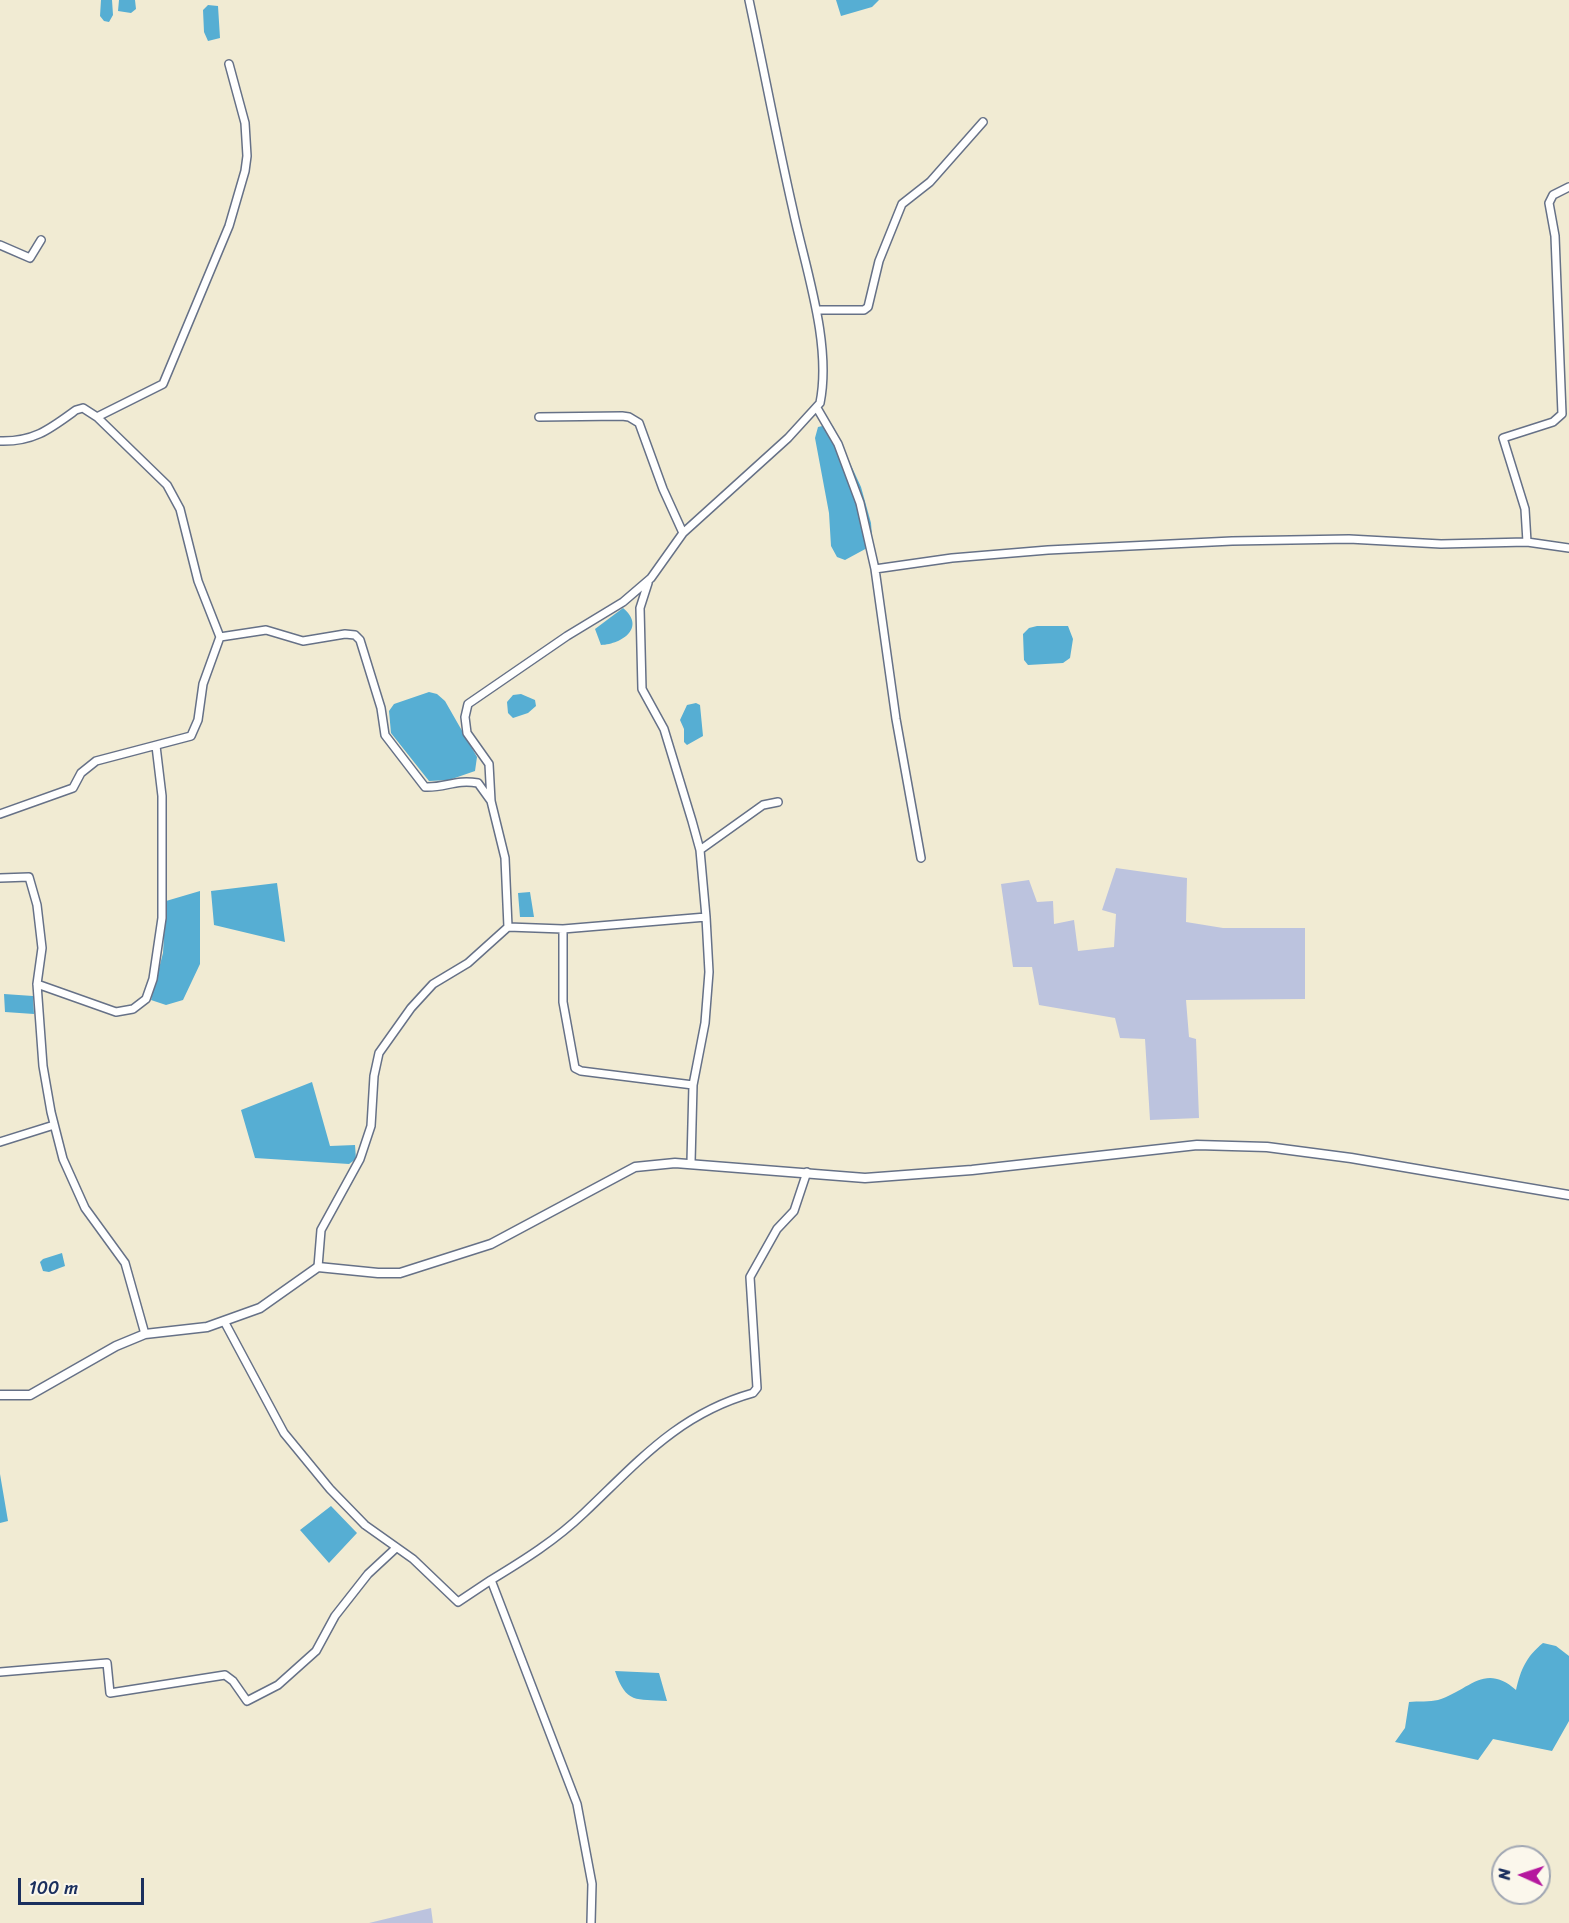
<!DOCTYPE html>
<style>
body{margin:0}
#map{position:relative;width:1569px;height:1923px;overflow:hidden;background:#f1ebd3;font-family:Sriracha,sans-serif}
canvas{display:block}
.north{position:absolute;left:1491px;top:1845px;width:60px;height:60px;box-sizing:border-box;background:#fbf7ec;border:2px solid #a1a7b3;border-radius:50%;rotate:273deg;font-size:16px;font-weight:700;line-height:24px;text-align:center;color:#1b2f5e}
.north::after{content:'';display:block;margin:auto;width:21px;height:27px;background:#b5179e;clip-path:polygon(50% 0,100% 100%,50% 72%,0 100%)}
.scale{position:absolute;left:18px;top:1878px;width:126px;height:27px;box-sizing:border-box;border:3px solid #1b2f5e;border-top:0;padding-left:8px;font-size:18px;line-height:21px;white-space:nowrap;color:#1b2f5e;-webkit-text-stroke:4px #fbf7ec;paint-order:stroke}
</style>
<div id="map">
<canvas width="1569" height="1923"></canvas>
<div class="north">N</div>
<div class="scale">100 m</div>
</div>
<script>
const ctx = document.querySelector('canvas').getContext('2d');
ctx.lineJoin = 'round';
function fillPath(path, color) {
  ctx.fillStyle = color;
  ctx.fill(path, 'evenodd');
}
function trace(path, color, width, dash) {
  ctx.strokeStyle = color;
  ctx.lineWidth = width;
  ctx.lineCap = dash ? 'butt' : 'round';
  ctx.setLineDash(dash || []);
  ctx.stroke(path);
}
fillPath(new Path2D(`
 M1116,868L1187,878L1186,922L1223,928H1305V999L1186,1000L1189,1037L1196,1039L1199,1118L1150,1120L1145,1039L1120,1038L1115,1018L1039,1005L1032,967H1013L1001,884L1029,880L1037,902L1053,901L1054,924L1074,920L1078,951L1114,947L1116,914L1102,910Z
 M431,1908L433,1923H369Z`), '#bcc3de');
fillPath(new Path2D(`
 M101,0H112L113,15L109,22L104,21L100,16Z
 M119,0H135L136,9L131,13L118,11Z
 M836,0H879L872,7L841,16Z
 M208,5L218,6L220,38L208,41L204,32L203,10Z
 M827,425L833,426L861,487L871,523L872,536L869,547L845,560L837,557L831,546L829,513L815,438L818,427Z
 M623,608C646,627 623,644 601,645L595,629Z
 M1037,626H1068L1073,639L1070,658L1063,663L1028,665L1024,660L1023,634L1029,628Z
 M429,692L437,694L445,701L477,757L475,771L449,780L429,781L391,733L389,711L394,704Z
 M521,694L535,700L536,706L528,713L513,718L508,713L507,702L513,695Z
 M696,703L700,705L703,736L687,745L684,742V729L680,720L687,705Z
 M277,883L285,942L214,925L211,891Z
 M200,891V964L183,1000L166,1005L151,1000L163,953L166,901Z
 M530,892L534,917H520L518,893Z
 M4,994L33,996L34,1014L5,1012Z
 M312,1082L330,1146L355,1145L356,1159L349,1164L255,1158L241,1110Z
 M62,1253L65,1266L49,1272L43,1271L40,1262L43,1259Z
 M0,1474L8,1521L0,1523Z
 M331,1506L357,1533L329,1563L300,1530Z
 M1543,1643L1556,1646L1569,1656V1721L1552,1751L1493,1739L1478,1760L1395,1742L1405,1728L1409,1702C1418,1701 1430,1702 1438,1700C1469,1691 1484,1662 1516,1690C1521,1669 1526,1657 1543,1643Z
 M615,1671L659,1673L667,1701C636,1699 626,1704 615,1671Z`), '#56aed3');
const minor = new Path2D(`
 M0,245L30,258L41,240
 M817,310H864L868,307L879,261L902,204L930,182L983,122
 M817,408L838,444L860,503L875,569L896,719L921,858
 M97,417L163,384L229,226L245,171L247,156L245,123L229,64
 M539,417L622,416L629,417L639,423L663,489L683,533
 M0,441C34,442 50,429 76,410L83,408L97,417L167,485L180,509L198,581L220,637L203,684L198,720L191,736L96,761L81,773L73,788L0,814
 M1527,542L1525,509L1503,438L1553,422L1562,414L1555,236L1549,203L1553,195L1569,187
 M875,569L952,558L1048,550L1232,541L1349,539L1441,544L1527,542L1569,548
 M648,583L640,608L642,689L664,729L692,821L700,850L706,917L709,972L705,1023L693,1085L691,1162
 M220,637L266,630L303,641L345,634L355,635L360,640L381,708L385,735L425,787C446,788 455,779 478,783L491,801
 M700,850L763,805L778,802
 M0,878L29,877L37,905L42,948L37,984L43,1066L51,1112L63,1159L85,1208L125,1263L145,1334
 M508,927L563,929L706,917
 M563,929V1002L575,1068L581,1071L693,1085
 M37,984L116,1012L133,1009L146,999L153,979L162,918V796L156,746
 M0,1142L54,1125
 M318,1267L321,1230L360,1159L371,1126L374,1076L379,1053L411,1008L433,984L468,963L508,927L505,858L491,801L489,764L467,733L465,717L468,704L567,636L623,602L651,578L683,533L788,438L820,403C832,344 805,267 793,210C777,140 764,70 749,0
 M224,1321L284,1433L330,1489L365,1525L413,1559L458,1602L491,1580
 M0,1672L107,1663L110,1693L225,1675L233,1681L247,1701L278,1685L316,1651L335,1616L368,1574L396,1548
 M591,1923L592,1884L577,1804L491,1580C524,1560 556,1540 584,1513C638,1462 678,1414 753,1393L757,1388L750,1277L777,1229L794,1211L807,1172`);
const tertiary = new Path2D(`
 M0,1395H30L116,1346L145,1334L207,1327L260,1308L318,1267L378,1273H400L491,1244L635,1167L675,1163L865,1178L972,1170L1197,1145L1267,1147L1351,1158L1569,1195`);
trace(minor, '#667187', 10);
trace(tertiary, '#667187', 11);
trace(minor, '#fff', 7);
trace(tertiary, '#fff', 8);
</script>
